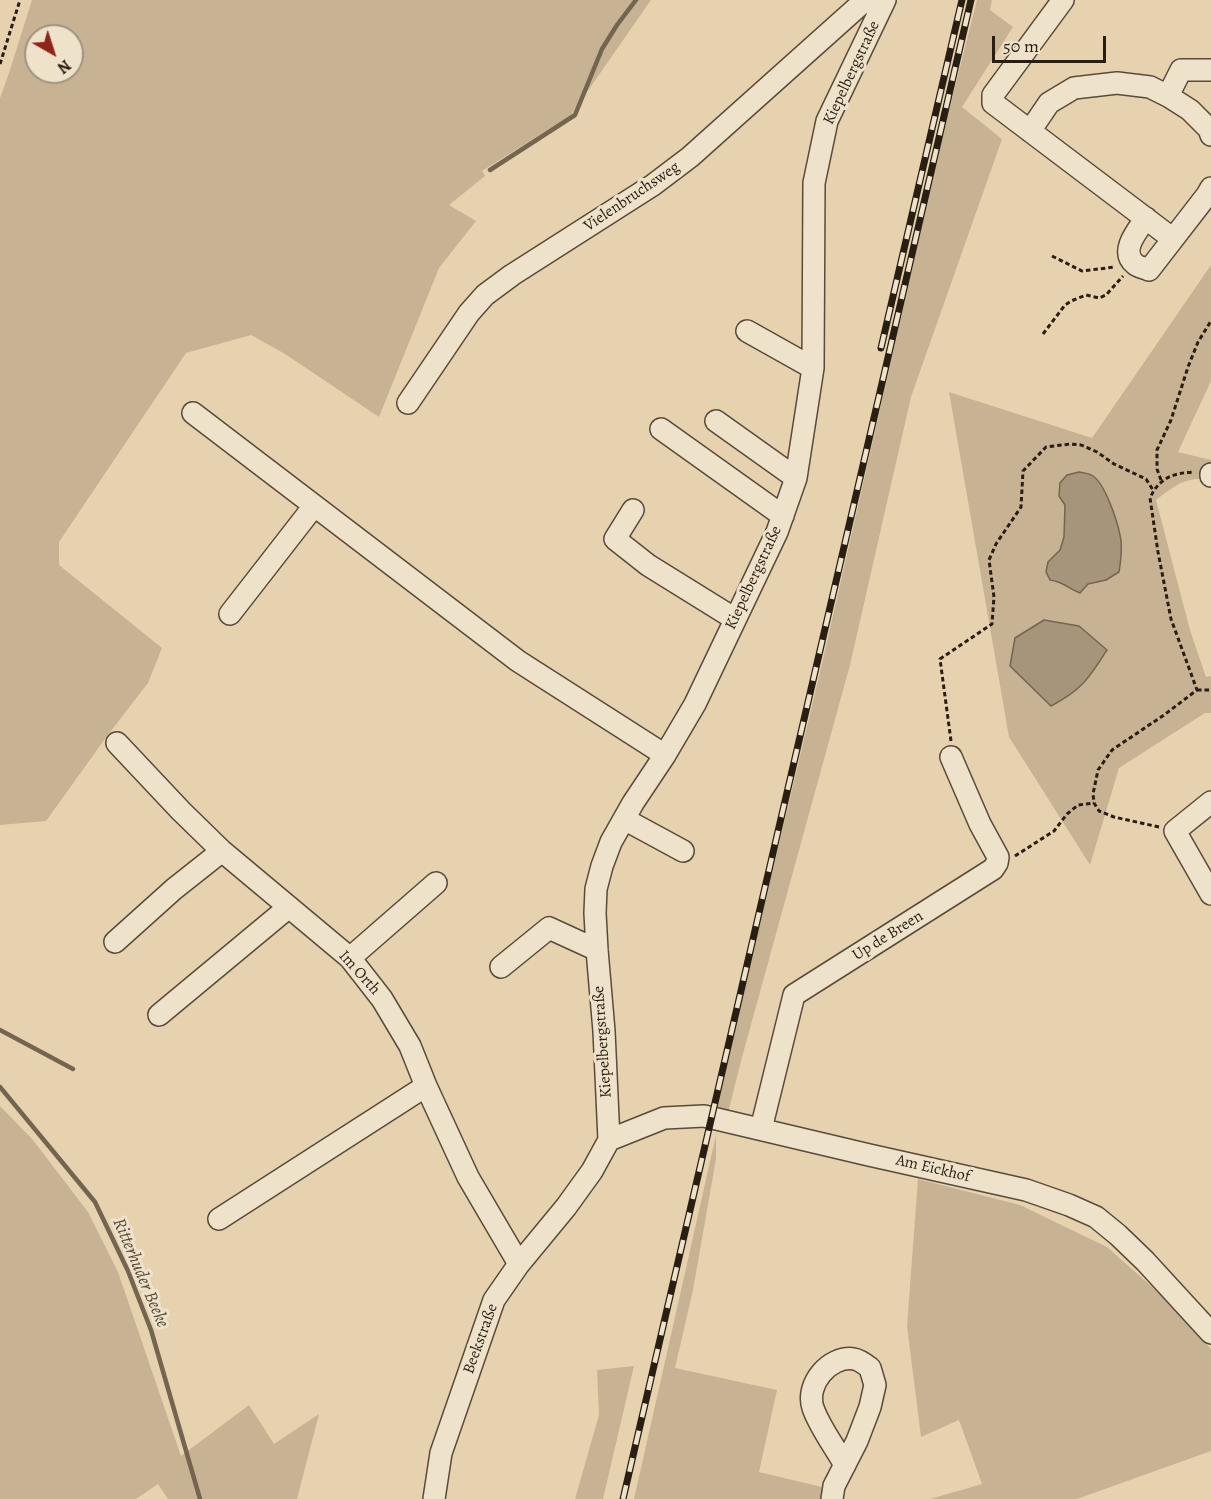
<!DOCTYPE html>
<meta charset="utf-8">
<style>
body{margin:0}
#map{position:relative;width:1211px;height:1499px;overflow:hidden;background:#e7d2af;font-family:Alegreya,serif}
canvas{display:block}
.north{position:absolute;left:24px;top:24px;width:60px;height:60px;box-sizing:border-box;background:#efe2cb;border:2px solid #a09481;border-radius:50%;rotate:141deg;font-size:16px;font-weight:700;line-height:24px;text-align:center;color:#291e12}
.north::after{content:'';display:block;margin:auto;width:21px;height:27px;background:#8f2418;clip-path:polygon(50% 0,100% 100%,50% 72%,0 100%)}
.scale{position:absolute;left:992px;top:36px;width:114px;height:27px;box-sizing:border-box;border:3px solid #291e12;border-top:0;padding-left:8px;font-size:18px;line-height:21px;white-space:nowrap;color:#291e12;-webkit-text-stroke:4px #efe2cb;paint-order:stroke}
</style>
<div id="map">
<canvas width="1211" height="1499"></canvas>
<div class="north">N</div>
<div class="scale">50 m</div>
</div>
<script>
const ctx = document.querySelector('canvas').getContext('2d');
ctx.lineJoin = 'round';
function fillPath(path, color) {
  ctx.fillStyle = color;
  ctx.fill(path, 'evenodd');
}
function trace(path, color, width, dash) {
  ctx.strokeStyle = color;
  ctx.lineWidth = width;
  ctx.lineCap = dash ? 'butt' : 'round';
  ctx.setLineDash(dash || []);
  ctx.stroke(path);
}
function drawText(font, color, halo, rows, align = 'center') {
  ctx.font = font + ' Alegreya,serif';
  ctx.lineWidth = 6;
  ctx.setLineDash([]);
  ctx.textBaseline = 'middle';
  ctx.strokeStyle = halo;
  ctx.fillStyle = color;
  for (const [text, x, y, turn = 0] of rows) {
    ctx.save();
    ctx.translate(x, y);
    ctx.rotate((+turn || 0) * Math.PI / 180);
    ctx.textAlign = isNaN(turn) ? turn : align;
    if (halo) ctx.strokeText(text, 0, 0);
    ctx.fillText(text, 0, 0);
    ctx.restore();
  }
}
fillPath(new Path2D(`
 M32,0H651L571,115L482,171L485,176L449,205L476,221L439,268L379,417L285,354L251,335L186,353L59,542V565L162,648L148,683L107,736L46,821L0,825V98L9,73ZM36,36H72V72H36Z
 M977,0H992L990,10L1013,27L962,107L1002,139L911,397L850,665L741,1061L729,1109L731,1113H723L716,1108L821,668L941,142Z
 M1211,265V381L1178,452L1211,460V479C1184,477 1176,485 1156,500L1190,630L1206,677L1211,676V713H1205L1119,768L1090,865L1009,737L949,392L1092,438Z
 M0,1106L33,1140L88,1212L118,1272L181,1456L249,1405L274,1444L319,1414L297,1499H168L158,1484L136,1499H0Z
 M716,1135V1159L693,1290L675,1368L777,1390L759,1472L822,1487L838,1499H634Z
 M918,1179L1020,1205L1107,1247L1160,1294L1211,1349V1451L1077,1499H930L982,1484L959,1420L921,1437L907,1326Z
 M634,1366L603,1499H575L599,1415L597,1370Z`), '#c7b394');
const water = new Path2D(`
 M1079,472C1083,473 1089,473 1093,476C1105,484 1117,520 1120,535C1123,547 1121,560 1119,572L1106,580L1088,584L1080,593C1067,588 1064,582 1050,580L1046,572L1048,562L1060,550L1064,537L1065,505L1059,496L1060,483L1067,475Z
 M1044,620L1079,626L1107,650C1089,678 1082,690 1051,706L1010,666L1015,638Z`);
fillPath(water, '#a6957a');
trace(water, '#746550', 1.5);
trace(new Path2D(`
 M490,170L575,115L602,49L617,25L636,0
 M0,1030L73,1069
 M0,1087L95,1202L128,1271L151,1330L200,1499`), '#746550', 4.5);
const minor = new Path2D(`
 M1063,0L993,95V103L1173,239
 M1168,96L1181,70H1211
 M1030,131L1049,103L1074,88L1117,83L1150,87L1168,96L1190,110L1209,129L1211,135
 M1146,218C1138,230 1119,251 1135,264C1138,267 1145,268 1149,270L1207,195L1211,188
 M747,331L813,368
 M408,403L469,313L485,295L512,275L653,185L690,157L861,4L869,0
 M193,413L518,661L665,755
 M716,421L796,478
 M661,429L783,516
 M1211,474V476
 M633,510L615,539L648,565L735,619
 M230,614L314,506
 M117,743L181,811L222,851L350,958L382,999L410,1046L426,1086L468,1177L519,1264
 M1211,802L1175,831L1211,894
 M624,819L683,851
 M115,942L174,889L222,851
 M350,958L436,883
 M501,967L549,928L597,950
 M159,1015L289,907
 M761,1129L794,995L993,869L997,863L998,857L980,824L951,757
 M609,1140L604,1031L597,950L595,913L596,889L602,866L611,842L633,803L665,755L695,704L777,532L796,478L813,368L814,183L827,121L885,0
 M609,1140L664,1118L704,1116L869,1155L1026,1190L1069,1205L1096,1217L1118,1235L1145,1261L1211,1333
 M219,1219L426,1086
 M434,1499L441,1453L494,1300L519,1264L566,1207L592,1171L609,1140
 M832,1499L834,1486L857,1441L870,1407L875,1385L870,1368C866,1365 860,1360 854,1359C830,1355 805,1384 813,1408C820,1428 835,1447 845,1465`);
trace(minor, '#584b39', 24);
trace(new Path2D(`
 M0,64L20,0
 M1052,256L1082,271L1115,267
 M1043,334L1065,305L1071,301L1086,295L1099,298L1106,295L1123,276
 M1161,480L1157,469V450L1171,420L1188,367L1198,342L1211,321
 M1197,690H1211
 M951,741L940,659L992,624L994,597L989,560L996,544L1021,507L1023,471L1046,447L1070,444L1081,445L1097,452L1114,464L1146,479L1153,490
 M1159,827L1114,817L1099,811L1094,803L1093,794L1098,770L1112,750L1164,715L1197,690L1171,619L1158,552L1150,498C1159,478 1173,473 1194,472
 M1015,856L1054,831L1067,814L1078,805L1094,803`), '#291e12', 3, [4.5, 3]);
trace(minor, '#efe2cb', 21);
const rail = new Path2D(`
 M881,348L962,0
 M623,1499L971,0`);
trace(rail, '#291e12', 7);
trace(rail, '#efe2cb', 4.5, [14]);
drawText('16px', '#291e12', '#efe2cb', [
 ["Kiepelbergstraße",852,73,-65],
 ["Vielenbruchsweg",632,197,-34],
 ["Kiepelbergstraße",754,578,-65],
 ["Up de Breen",888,936,-32],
 ["Im Orth",359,973,48],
 ["Kiepelbergstraße",603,1042,-94],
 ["Am Eickhof",933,1169,13],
 ["Beekstraße",481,1339,-70]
]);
drawText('italic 18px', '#554836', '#efe2cb', [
 ["Ritterhuder Beeke",140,1273,67]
]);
</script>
